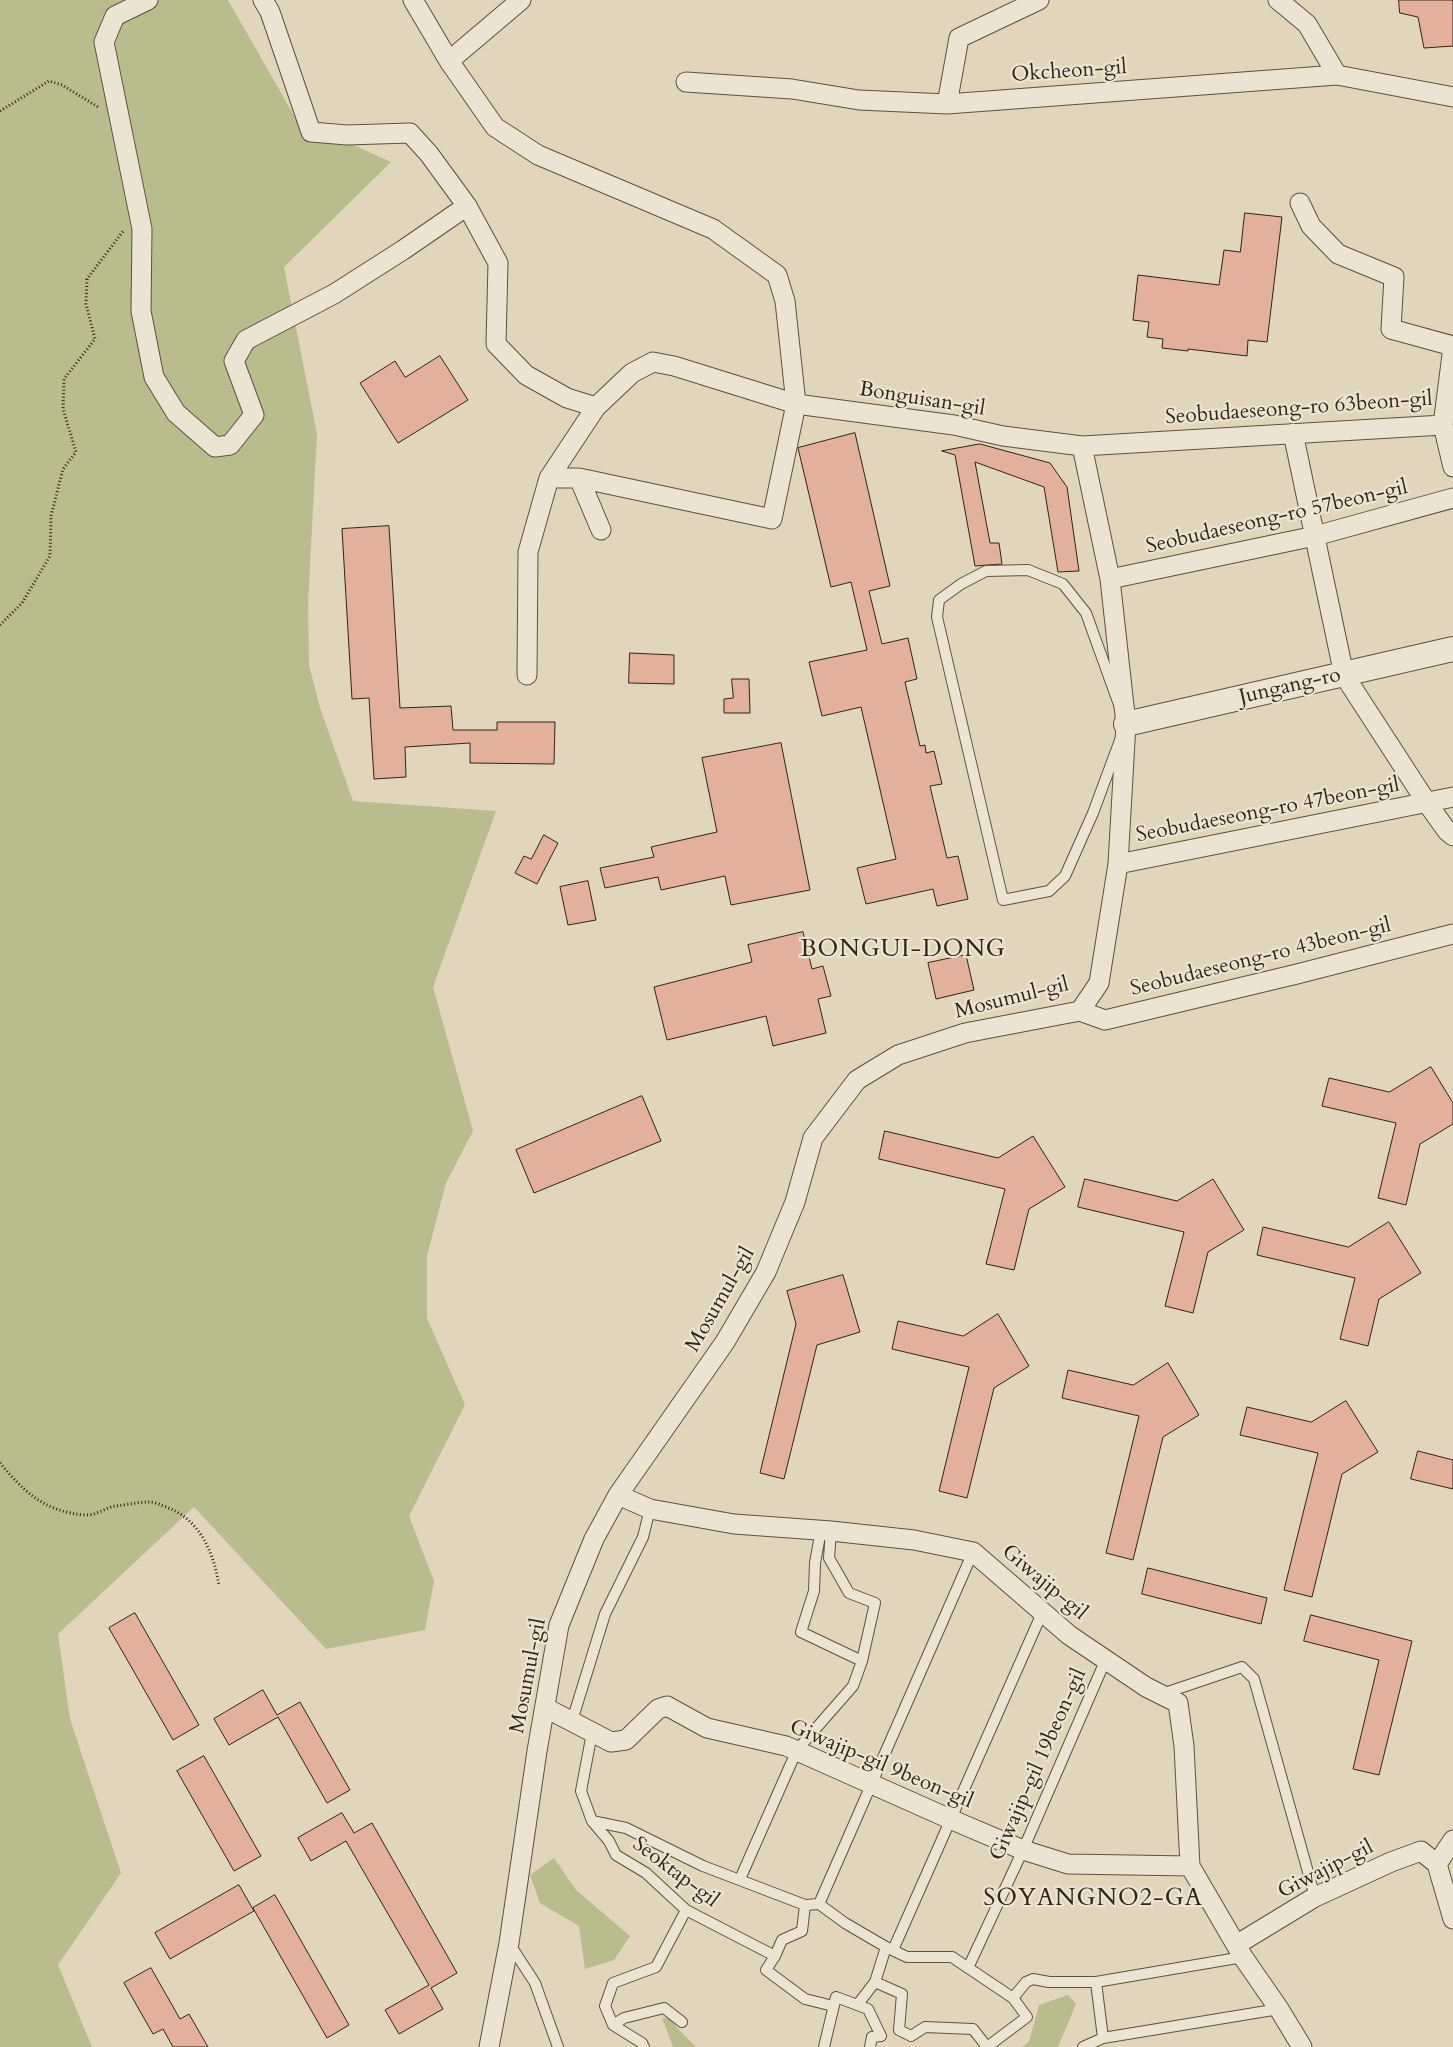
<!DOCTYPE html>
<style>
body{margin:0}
canvas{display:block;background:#e1d5bc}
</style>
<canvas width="1453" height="2047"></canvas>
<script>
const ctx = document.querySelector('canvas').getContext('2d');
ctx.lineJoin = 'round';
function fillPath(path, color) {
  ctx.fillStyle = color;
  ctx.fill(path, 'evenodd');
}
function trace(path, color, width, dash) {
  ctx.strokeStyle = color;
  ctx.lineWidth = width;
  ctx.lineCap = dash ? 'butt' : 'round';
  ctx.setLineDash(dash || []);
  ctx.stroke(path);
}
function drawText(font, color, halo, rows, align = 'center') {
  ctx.font = font + ' Cardo,serif';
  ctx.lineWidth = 4.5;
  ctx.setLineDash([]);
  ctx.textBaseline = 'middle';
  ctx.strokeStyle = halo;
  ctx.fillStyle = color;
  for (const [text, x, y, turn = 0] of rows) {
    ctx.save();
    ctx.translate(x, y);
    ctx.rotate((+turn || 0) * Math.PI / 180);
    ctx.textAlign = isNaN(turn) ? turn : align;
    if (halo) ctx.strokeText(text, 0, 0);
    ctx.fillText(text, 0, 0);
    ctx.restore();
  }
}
fillPath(new Path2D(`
 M0,0H228L296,119L391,162L284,267L317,434L308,602L309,665L320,708L353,801L496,811L433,987L473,1131L446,1183L427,1256V1318L465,1405L409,1516L434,1581L425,1630L326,1649L194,1507L58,1634L70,1719L121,1873L58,1965L92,2047H0Z
 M554,1858L576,1890L630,1936L614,1960L585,1969L579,1926L540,1903L530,1875Z
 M1068,1995L1076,2004L1058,2047H1022L1029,2042L1039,2005Z
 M662,2018H672L677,2028L696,2047H673Z`), '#b9bc8c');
const building = new Path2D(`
 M1399,0H1453V46L1424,48L1418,17L1400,13Z
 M1245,213L1282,217L1267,342L1248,340L1247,356L1188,349V351L1162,348L1163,339L1147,337L1149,322L1133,320L1138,275L1219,285L1224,250L1240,252Z
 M440,356L468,400L398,443L360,383L395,361L405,377Z
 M855,433L890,586L869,591L882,644L908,638L917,679L905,682L920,746L925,745L926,753L934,751L942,784L930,786L947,858L958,856L968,899L937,906L933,889L866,904L857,868L896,859L861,707L822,716L809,662L867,650L851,582L831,587L798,448Z
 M980,444L1050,463L1067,487L1079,571L1058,572L1044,487L975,462L990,543H999L1002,564L975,566L955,455L942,451Z
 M389,526L400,708L451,706L453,730H497V722H555L554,764L470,763V743L405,747L406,777L374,779L369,698L352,699L342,529Z
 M630,653L674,655V684L629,683Z
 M732,679H749L750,713H724V699L733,698Z
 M781,743L810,890L731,905L725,876L661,890L658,877L605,888L600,868L654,857L651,847L717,832L702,758Z
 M544,835L558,843L537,884L515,873L524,856L531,859Z
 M588,881L596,920L568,925L560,887Z
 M803,932L812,969L823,966L831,996L818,999L826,1033L773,1046L766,1016L667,1040L654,987L752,962L748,945Z
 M966,955L974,990L936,999L928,963Z
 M1431,1067L1453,1103V1124L1420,1144L1406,1205L1378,1198L1396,1123L1322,1106L1329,1078L1389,1092Z
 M642,1096L661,1141L534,1193L516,1150Z
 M885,1131L998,1158L1033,1136L1065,1187L1029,1209L1014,1270L986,1264L1005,1189L879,1159Z
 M1085,1179L1177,1201L1213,1179L1244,1230L1208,1252L1193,1313L1165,1306L1184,1232L1078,1207Z
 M1389,1222L1421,1273L1379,1299L1368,1346L1340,1339L1355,1278L1257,1255L1263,1227L1348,1247Z
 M843,1275L860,1332L817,1345L784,1479L760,1473L796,1324L787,1291Z
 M998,1314L1029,1366L994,1388L967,1498L939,1491L969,1367L892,1349L898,1321L963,1336Z
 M1168,1363L1199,1415L1163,1437L1133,1560L1106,1553L1139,1416L1062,1398L1068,1370L1133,1385Z
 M1346,1401L1378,1452L1342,1474L1312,1597L1284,1590L1318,1453L1240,1435L1247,1407L1311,1422Z
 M1418,1451L1453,1460V1489L1411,1479Z
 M1148,1568L1267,1598L1261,1624L1142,1594Z
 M135,1613L199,1725L173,1740L109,1628Z
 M1311,1615L1412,1641L1379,1775L1353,1769L1379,1660L1304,1641Z
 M263,1690L277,1715L300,1702L350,1790L327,1803L278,1717L229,1745L214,1719Z
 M204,1756L261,1856L234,1871L177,1771Z
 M342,1813L354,1833L372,1823L457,1973L431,1988L443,2009L399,2034L385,2010L429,1985L346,1841L311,1861L298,1838Z
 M239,1885L254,1911L170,1959L155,1933Z
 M275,1895L349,2025L327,2038L253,1908Z
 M151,1968L180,2019L189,2014L208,2047H173L163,2029L153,2034L124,1983Z`);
fillPath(building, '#e2b09b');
trace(building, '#322417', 1);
const service = new Path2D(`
 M1028,570L1063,584L1086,613L1126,724L1093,813L1065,876L1049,891L1003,900L937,617L939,600L961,584L986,571Z
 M821,1530L815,1563L814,1591L801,1632L862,1661
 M1162,1694L1242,1667L1254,1679L1315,1897
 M572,1721L605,1614L643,1537L650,1509
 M592,1733L581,1791L592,1821L609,1841L616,1855L646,1873L686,1910L775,1956
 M592,1821L626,1828L703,1866L805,1905L819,1904L845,1923L886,1947L907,1957H952L1013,1998L1026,1982L1033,1979L1049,1982H1096
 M740,1879L797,1750L853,1686L862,1661L875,1603L849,1593L829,1558L831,1531
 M819,1904L973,1552
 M805,1905L802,1931L782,1940L775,1956L766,1970L805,1999L833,2006
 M509,1943L535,1983L558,2047
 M893,1950L1042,1613
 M968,1968L1023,1850L1106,1659
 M875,1982L902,1994L899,2030L911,2036L925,2027L973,2029L987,2047L1027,2017L1013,1998
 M858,2004L875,1982L886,1947
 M613,2025L624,2018L664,2008L682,2022
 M1103,2038L1096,1982L1243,1957
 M644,2047L642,2043L613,2025L605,2006L613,1983L656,1967L686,1910
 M824,2047L836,1997L868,2009L881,2036L872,2037L870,2047
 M1083,2047L1103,2038L1279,2009`);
const minor = new Path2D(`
 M148,0L115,16L104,42L142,229L141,311L154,377L176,413L215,447L230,445L254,415L234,361L246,340L334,294L403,250L467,206
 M263,0L270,12L311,132L347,135L410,133L429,154L467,206L498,263L496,344L526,375L567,398L596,407
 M413,0L449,61L495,127L538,155L713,229L777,275L785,301L796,404L772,519L579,478H549
 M1278,0L1307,24L1337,75
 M449,61L521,0
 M686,82L792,89L859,100L947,104L1337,75L1453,97
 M947,104L959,38L1039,0
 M1300,203L1311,226L1338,254L1394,277L1391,329L1453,346
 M1453,347L1443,425L1453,467
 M1293,433L1344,675L1427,803L1447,831L1453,836
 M1082,446L1443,425
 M579,478L601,530
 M1110,579L1315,536L1453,498
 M1118,864L1453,797
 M1080,1011L1105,1020L1297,974L1453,934
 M618,1495L650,1509L734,1524L831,1531L914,1540L973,1552L1069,1635L1146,1687L1178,1703L1184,1746L1190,1866L1243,1957L1279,2009L1302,2047
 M546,1708L611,1742L626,1740L658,1709L667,1706L707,1728L786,1746L950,1819L1023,1850L1068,1864L1190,1866
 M1437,1864L1453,1919
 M1437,1864L1453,1840
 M1236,1945L1315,1897L1391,1862L1421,1851L1437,1864
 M489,2047L509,1943L537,1751L559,1625L594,1539L618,1495L725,1342L766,1272L795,1202L813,1138L857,1080L898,1055L965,1033L1080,1011L1099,983L1118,864L1126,724L1110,579L1082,446L1003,436L954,425L796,404L674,366L653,362L632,373L596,407L549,478L528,552L527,675`);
const tertiary = new Path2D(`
 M1126,724L1453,649`);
trace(service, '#5e5040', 12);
trace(minor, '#5e5040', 21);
trace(tertiary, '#5e5040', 26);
trace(new Path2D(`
 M0,111L49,81L62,85L98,107
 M0,625L22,603L50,556L51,516L63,469L76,452L63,409L64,379L95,339L86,304L87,279L124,230
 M0,1463C24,1492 45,1512 85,1515C95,1516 105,1508 115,1506C126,1505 138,1502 149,1502C154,1502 159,1504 163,1506C199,1517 214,1552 219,1586`), '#322417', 3, [1, 2.5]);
trace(service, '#ece4d3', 10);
trace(minor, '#ece4d3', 19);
trace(tertiary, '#ece4d3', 24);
drawText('21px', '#322417', '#ece4d3', [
 ["Okcheon-gil",1069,72,-4],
 ["Bonguisan-gil",922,400,9],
 ["Seobudaeseong-ro 63beon-gil",1299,409,-4],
 ["Seobudaeseong-ro 57beon-gil",1277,518,-13],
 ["Jungang-ro",1290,687,-13],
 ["Seobudaeseong-ro 47beon-gil",1268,811,-11],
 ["Seobudaeseong-ro 43beon-gil",1261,958,-14],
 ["Mosumul-gil",1012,999,-14],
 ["Mosumul-gil",721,1300,-60],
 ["Giwajip-gil",1044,1583,40],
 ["Mosumul-gil",529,1676,-79],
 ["Giwajip-gil 9beon-gil",881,1765,23],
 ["Giwajip-gil 19beon-gil",1039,1765,-66],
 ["Giwajip-gil",1326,1870,-27],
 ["Seoktap-gil",675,1873,37]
]);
ctx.letterSpacing = '1px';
drawText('24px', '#322417', '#ece4d3', [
 ["BONGUI-DONG",903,950],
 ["SOYANGNO2-GA",1093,1899]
]);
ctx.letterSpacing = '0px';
</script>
